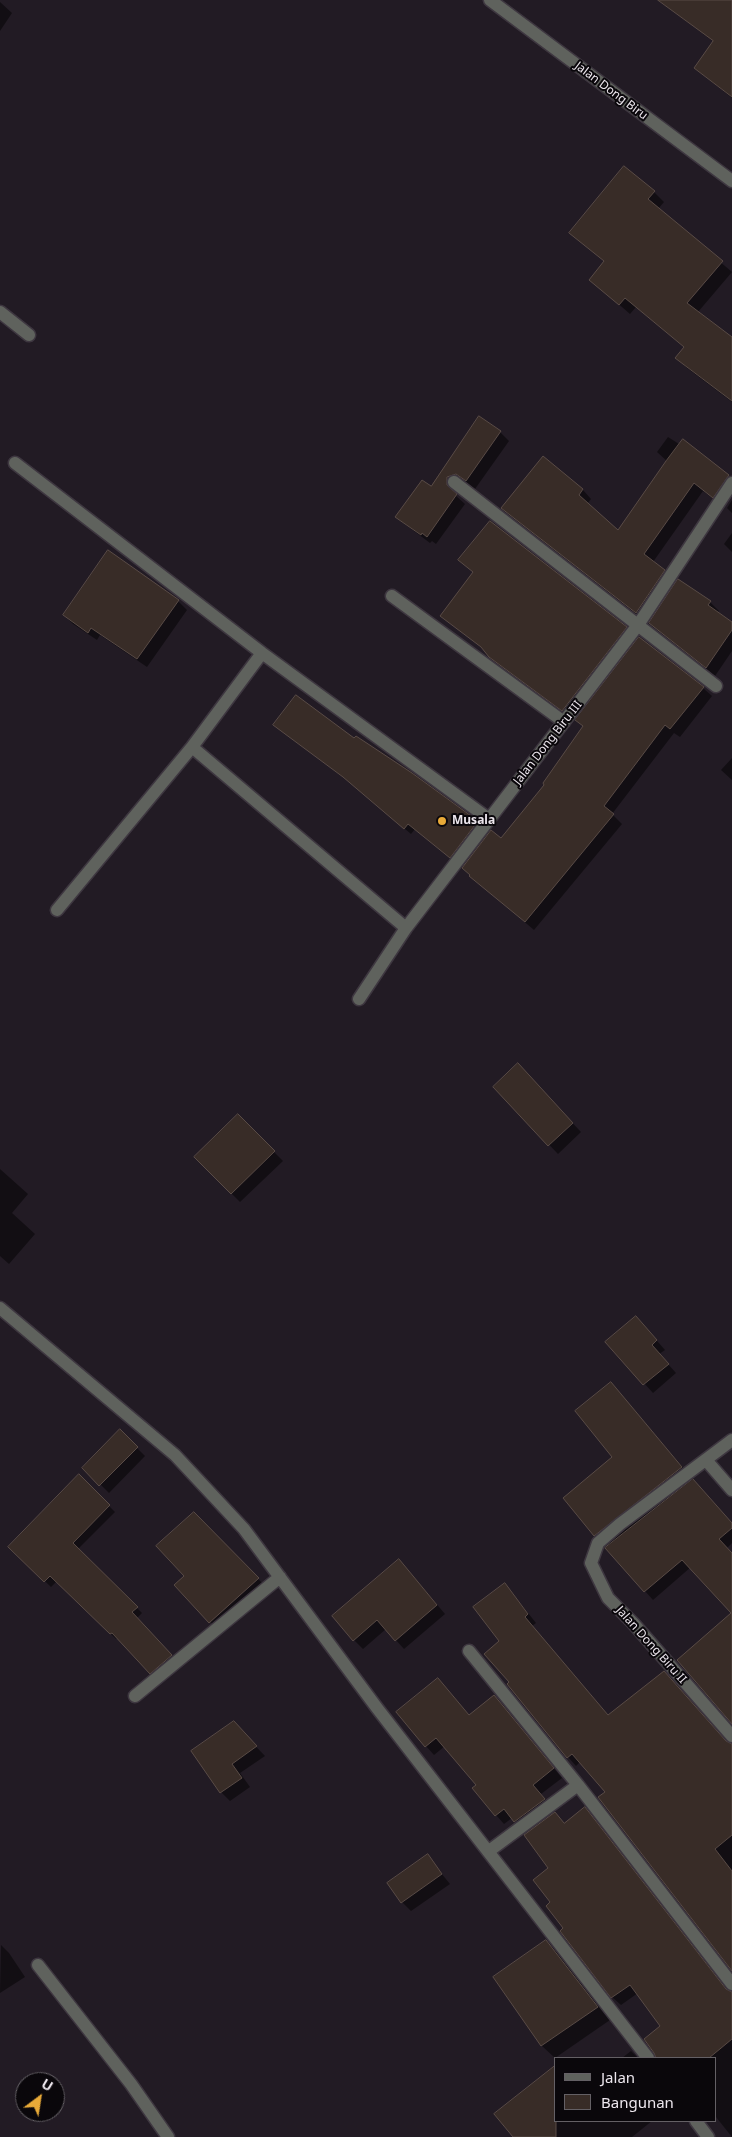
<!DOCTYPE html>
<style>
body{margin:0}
#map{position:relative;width:732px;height:2137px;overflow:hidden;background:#221b24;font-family:"Noto Sans",sans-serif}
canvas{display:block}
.legend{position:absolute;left:554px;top:2057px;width:162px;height:65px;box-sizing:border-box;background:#0a070b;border:1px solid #646065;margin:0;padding:6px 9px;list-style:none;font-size:15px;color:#ece6ed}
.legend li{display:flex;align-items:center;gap:10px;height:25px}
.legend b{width:25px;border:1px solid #646065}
.north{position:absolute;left:15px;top:2072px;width:50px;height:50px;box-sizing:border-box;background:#0a070b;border:1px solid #646065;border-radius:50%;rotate:31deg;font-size:14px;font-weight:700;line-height:20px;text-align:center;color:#ece6ed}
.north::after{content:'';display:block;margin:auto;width:18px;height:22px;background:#e9aa38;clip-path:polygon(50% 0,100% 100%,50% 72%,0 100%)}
</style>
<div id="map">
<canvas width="732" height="2137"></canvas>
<ul class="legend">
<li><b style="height:6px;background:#5f625d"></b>Jalan</li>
<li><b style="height:14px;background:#382c27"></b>Bangunan</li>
</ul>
<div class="north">U</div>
</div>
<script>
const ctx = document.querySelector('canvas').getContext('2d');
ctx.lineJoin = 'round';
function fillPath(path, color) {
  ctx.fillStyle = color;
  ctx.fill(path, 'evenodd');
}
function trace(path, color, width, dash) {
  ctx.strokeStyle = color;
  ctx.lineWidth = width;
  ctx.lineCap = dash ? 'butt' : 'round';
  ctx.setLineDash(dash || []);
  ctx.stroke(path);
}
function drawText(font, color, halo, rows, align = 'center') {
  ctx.font = font + ' "Noto Sans",sans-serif';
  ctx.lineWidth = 4;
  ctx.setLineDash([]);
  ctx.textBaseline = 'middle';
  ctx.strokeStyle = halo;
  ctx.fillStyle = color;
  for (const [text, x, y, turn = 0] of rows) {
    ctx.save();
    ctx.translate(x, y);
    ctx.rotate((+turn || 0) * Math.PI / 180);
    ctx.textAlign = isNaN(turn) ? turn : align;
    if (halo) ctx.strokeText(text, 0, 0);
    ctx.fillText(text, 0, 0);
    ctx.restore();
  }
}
fillPath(new Path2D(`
 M667,0H732V98L695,68L714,42L677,14L668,6Z
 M0,2L12,13L0,31Z
 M654,192L664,202L658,209L732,272L698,312L732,338V402L687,368L677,358L685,348L636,307L630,314L591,280L605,262L581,242Z
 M479,418L500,432L509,441L475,489L465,482L456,486L455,495L465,504L436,544L432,541L430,543L406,525L397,517L431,487Z
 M668,437L725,473L732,481L722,505L703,491L653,562L673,579L645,621L502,508L543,458L583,490L591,499L587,504L619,532L668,462L657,452Z
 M732,500V513L727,508Z
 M732,533V552L724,544Z
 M108,552L178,601L187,610L147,667L100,635L97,640L73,624L64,615Z
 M459,560L626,628L632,634L569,716L497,663L486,651L442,616L474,573Z
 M710,602L719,611L717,613L732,623V651L715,676L650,623Z
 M703,688L712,696L680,737L674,733L612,814L622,824L534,930L471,876L546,785L584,727L577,720Z
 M275,725L354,740L477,822L483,828L457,863L415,829L411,834L351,783Z
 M732,758V780L721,770Z
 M526,1074L581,1132L558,1154L494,1087Z
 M238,1116L283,1161L240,1202L195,1157Z
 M0,1169L28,1194L12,1213L35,1234L9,1264L0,1256Z
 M644,1326L665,1350L659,1354L676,1373L653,1393L607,1342Z
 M611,1384L732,1524V1543L727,1548L732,1554V1613L691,1567L653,1600L595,1535L614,1457Z
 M120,1431L145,1456L109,1493L84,1468Z
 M79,1476L115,1512L78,1549L142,1613L136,1619L176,1661L156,1678L118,1638L116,1639L57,1581L51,1587L10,1547Z
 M194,1513L266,1587L219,1631L176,1585L185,1576Z
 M407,1569L445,1614L404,1649L386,1629L363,1649L354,1640Z
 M505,1584L536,1623L532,1626L609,1716L732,1745V1969L607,1792L580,1762L576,1766L568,1757L511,1682L501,1641Z
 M438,1679L470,1716L494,1696L562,1778L541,1794L553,1809L524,1830L512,1818L504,1824L496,1815L478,1786L445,1746L434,1755L426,1746Z
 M242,1732L265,1756L240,1773L250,1787L230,1801L221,1792Z
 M585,1809L728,1991L732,1993V2137L716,2117V2058H657L662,2026L638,1993L621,2005L612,1997L564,1929L552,1903L550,1869L555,1814L564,1823Z
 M427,1856L450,1884L411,1911L402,1902Z
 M546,1941L559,1954L610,2020L555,2058L542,2046L494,1978Z
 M1,1945L9,1953L25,1977L0,1993Z
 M631,2051L638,2058H622Z
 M556,2121H652L632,2137H515Z`), '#0007');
const building = new Path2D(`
 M658,0H732V97L694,68L713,41Z
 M624,166L655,191L648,199L723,261L687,303L732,337V401L675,358L684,347L625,298L619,305L589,280L604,261L569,233Z
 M479,416L501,431L466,481L456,474L447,477V485L457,494L427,537L422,533L421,535L395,517L422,480L431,486Z
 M683,439L729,475L713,498L694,483L644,554L665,570L636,613L501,508L543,456L583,489L579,495L618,530L666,461Z
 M490,521L627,627L562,711L489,657L481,647L440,616L473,572L458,560Z
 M108,550L179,600L137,659L91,628L88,633L63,615Z
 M678,579L711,601L708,605L732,622V630L706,668L649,623Z
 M639,637L704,687L670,729L665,725L604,806L614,814L525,922L469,876L470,875L462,868L491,830L501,838L544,785L543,783L583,726L575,720Z
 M296,695L354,738L356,736L412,773L478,821L450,858L408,824L404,829L343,777L273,725Z
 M518,1063L573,1123L548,1146L493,1087Z
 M238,1114L275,1151L231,1194L194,1157Z
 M636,1316L657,1340L652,1345L669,1364L643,1385L605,1342Z
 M611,1382L682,1467L594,1536L563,1498L612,1457L575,1411Z
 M120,1429L138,1447L99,1486L82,1468Z
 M79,1474L110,1505L73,1543L138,1607L132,1612L172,1655L150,1674L112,1633L110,1634L50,1576L44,1582L8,1547Z
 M693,1479L732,1523V1528L719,1539L732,1553V1724L677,1660L731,1613L682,1560L644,1592L605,1548Z
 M194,1512L259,1578L209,1623L174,1585L184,1576L156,1546Z
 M399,1559L437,1605L395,1641L377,1620L353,1641L332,1616Z
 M505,1583L528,1614L525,1617L608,1715L664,1671L726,1741L732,1744V1835L715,1849L732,1871V1971L598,1797L605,1792L572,1754L567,1758L507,1684L509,1682L484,1654L499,1641L473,1607Z
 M438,1678L469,1715L494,1695L554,1768L533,1785L545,1799L514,1822L504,1809L495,1816L472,1788L476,1785L436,1738L425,1747L396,1712Z
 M234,1721L257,1746L232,1764L242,1778L220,1793L191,1751Z
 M585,1807L726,1989L732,1992V2039L709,2058H656L654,2053L644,2039L660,2026L630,1985L611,1998L560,1931L563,1928L546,1906L550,1902L533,1880L548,1868L524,1835L555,1812L564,1823Z
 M428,1854L442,1874L401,1903L387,1883Z
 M546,1940L598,2007L541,2046L493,1977Z
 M556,2065V2137H513L494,2114Z`);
fillPath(building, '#382c27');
trace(building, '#594b46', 1);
const minor = new Path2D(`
 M490,0L732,181
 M0,312L29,335
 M15,463L262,653L489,819
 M454,482L716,686
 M392,596L564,722
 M192,747L406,928
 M57,910L192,747L262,653
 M359,999L406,928L638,625L732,483
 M0,1308L175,1455L244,1529L377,1708L648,2058
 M732,1440L620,1524L598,1543L591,1563L608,1598L633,1623L732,1736
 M706,1460L732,1490
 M469,1651L578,1785L732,1984
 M135,1696L280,1577
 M489,1851L578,1785
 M38,1965L131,2084L168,2137
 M696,2121L708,2137`);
trace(minor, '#3e3740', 15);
trace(minor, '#5f625d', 12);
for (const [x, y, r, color] of [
 [442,821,5,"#e9aa38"]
]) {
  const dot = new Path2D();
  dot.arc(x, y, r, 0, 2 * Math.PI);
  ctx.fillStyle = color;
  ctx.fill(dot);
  trace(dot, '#0a070b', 2);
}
drawText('12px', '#ece6ed', '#0a070b', [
 ["Jalan Dong Biru",611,91,37],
 ["Jalan Dong Biru III",548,743,-52],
 ["Jalan Dong Biru II",651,1645,48]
]);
drawText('bold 12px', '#ece6ed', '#0a070b', [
 ["Musala",452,821]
], 'left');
</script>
